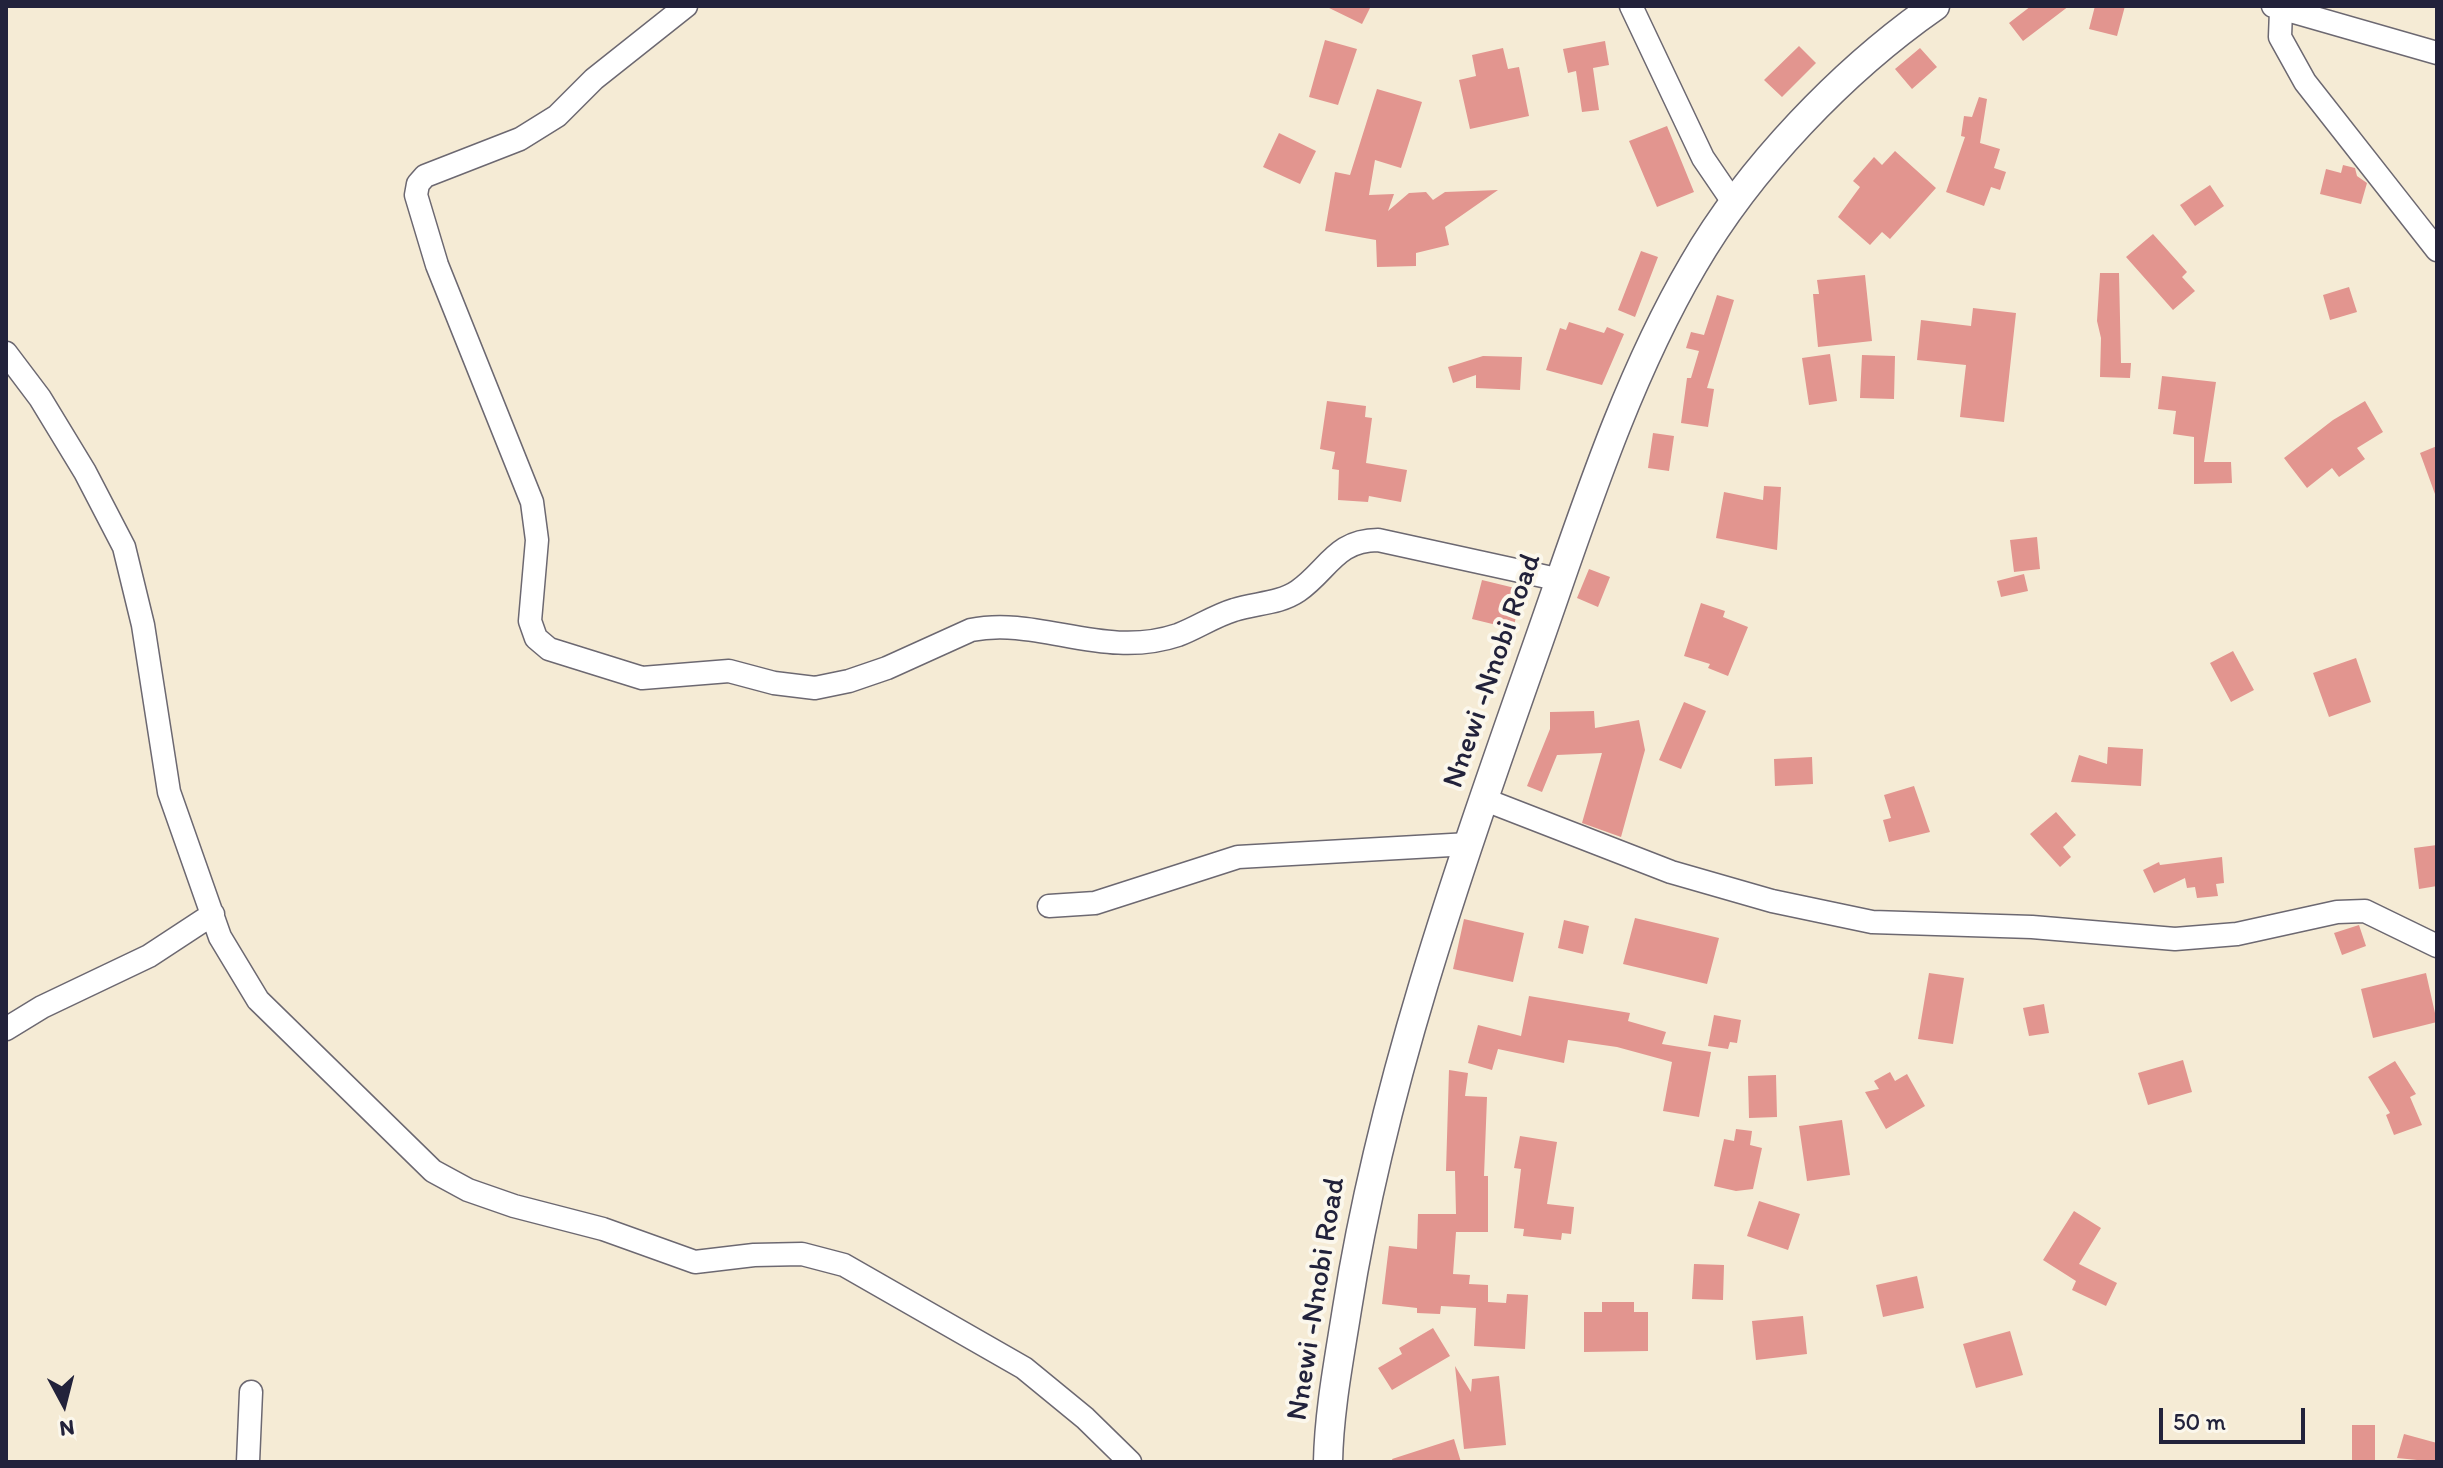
<!DOCTYPE html>
<style>
body{margin:0}
#map{position:relative;width:2443px;height:1468px;overflow:hidden;background:#f5ebd5;font-family:Itim,sans-serif}
canvas{display:block}
.frame{position:absolute;inset:0;border:8px solid #22223b;pointer-events:none}
.north{position:absolute;left:24px;top:1364px;width:80px;height:80px;-webkit-text-stroke:6px #fbf7ec;paint-order:stroke;rotate:173deg;font-size:22px;font-weight:700;line-height:32px;text-align:center;color:#22223b}
.north::after{content:'';display:block;margin:auto;width:28px;height:36px;background:#22223b;clip-path:polygon(50% 0,100% 100%,50% 72%,0 100%)}
.scale{position:absolute;left:2159px;top:1408px;width:146px;height:36px;box-sizing:border-box;border:4px solid #22223b;border-top:0;padding-left:10px;font-size:24px;line-height:28px;white-space:nowrap;color:#22223b;-webkit-text-stroke:6px #fbf7ec;paint-order:stroke}
</style>
<div id="map">
<canvas width="2443" height="1468"></canvas>
<div class="frame"></div>
<div class="north">N</div>
<div class="scale">50 m</div>
</div>
<script>
const ctx = document.querySelector('canvas').getContext('2d');
ctx.lineJoin = 'round';
function fillPath(path, color) {
  ctx.fillStyle = color;
  ctx.fill(path, 'evenodd');
}
function trace(path, color, width, dash) {
  ctx.strokeStyle = color;
  ctx.lineWidth = width;
  ctx.lineCap = dash ? 'butt' : 'round';
  ctx.setLineDash(dash || []);
  ctx.stroke(path);
}
function drawText(font, color, halo, rows, align = 'center') {
  ctx.font = font + ' Itim,sans-serif';
  ctx.lineWidth = 8;
  ctx.setLineDash([]);
  ctx.textBaseline = 'middle';
  ctx.strokeStyle = halo;
  ctx.fillStyle = color;
  for (const [text, x, y, turn = 0] of rows) {
    ctx.save();
    ctx.translate(x, y);
    ctx.rotate((+turn || 0) * Math.PI / 180);
    ctx.textAlign = isNaN(turn) ? turn : align;
    if (halo) ctx.strokeText(text, 0, 0);
    ctx.fillText(text, 0, 0);
    ctx.restore();
  }
}
fillPath(new Path2D(`
 M1325,6H1371L1362,24Z
 M2031,6H2069L2023,41L2009,23Z
 M2095,6H2125L2117,36L2089,29Z
 M1325,40L1357,49L1338,105L1309,97Z
 M1605,41L1609,65L1593,68L1599,110L1582,112L1576,71L1568,73L1563,49Z
 M1799,46L1816,63L1782,97L1764,80Z
 M1503,48L1508,69L1519,67L1529,116L1470,129L1459,80L1476,76L1472,55Z
 M1920,48L1937,67L1912,89L1895,69Z
 M1377,89L1422,102L1401,168L1375,160L1369,195L1394,194L1388,211L1409,193L1426,192L1433,200L1445,192L1498,190L1445,227L1449,245L1416,253V266L1377,267L1376,240L1325,231L1335,172L1350,175Z
 M1979,97L1987,99L1980,143L2000,149L1994,168L2006,172L2000,190L1991,187L1984,206L1946,192L1965,137L1961,136L1964,116L1972,117Z
 M1667,126L1694,192L1657,207L1629,141Z
 M1279,133L1316,151L1300,184L1263,167Z
 M1895,151L1936,188L1890,239L1882,232L1870,245L1838,217L1860,187L1853,181L1874,157L1882,165Z
 M2343,165L2355,168L2357,176L2367,183L2361,204L2320,194L2326,169L2341,173Z
 M2210,185L2224,206L2195,226L2180,205Z
 M2153,234L2187,272L2182,277L2195,291L2173,310L2126,257Z
 M1641,251L1658,257L1635,317L1618,310Z
 M2100,273H2119L2121,363H2131L2130,378L2100,377L2101,338L2097,321Z
 M1865,275L1872,341L1818,347L1813,294H1819L1817,280Z
 M2349,287L2357,312L2330,320L2323,295Z
 M1717,295L1734,300L1707,388L1714,389L1708,427L1681,423L1687,378H1691L1699,351L1686,348L1691,332L1704,335Z
 M1973,308L2016,313L2004,422L1960,417L1966,365L1917,360L1921,320L1971,326Z
 M1569,322L1604,333L1607,327L1624,334L1602,385L1546,370L1560,328L1566,330Z
 M1830,354L1837,401L1809,405L1802,358Z
 M1862,355L1895,356L1894,399L1860,398Z
 M1483,356L1522,357L1520,390L1476,388V375L1453,383L1448,367Z
 M2162,376L2216,382L2204,462H2231L2232,483L2194,484V437L2173,434L2176,411L2158,409Z
 M1327,401L1366,406L1365,417L1372,418L1366,463L1407,470L1401,502L1369,496L1368,502L1338,500L1339,470L1332,469L1335,452L1320,449Z
 M2365,401L2383,432L2357,448L2365,459L2339,477L2332,468L2307,488L2284,458L2333,420Z
 M1653,433L1674,436L1669,471L1648,468Z
 M2437,446V494H2435L2420,453Z
 M1764,486L1781,487L1777,550L1716,538L1724,492L1763,500Z
 M2037,537L2040,569L2014,572L2010,540Z
 M1589,569L1610,577L1598,607L1577,598Z
 M2024,574L2028,591L2001,597L1997,581Z
 M1482,580L1523,590L1513,629L1472,619Z
 M1701,603L1725,611L1723,617L1748,627L1728,676L1708,668L1710,664L1684,656Z
 M2233,651L2254,690L2231,702L2210,663Z
 M2356,658L2371,702L2329,717L2313,673Z
 M1684,702L1706,711L1681,769L1659,760Z
 M1594,711L1595,728L1639,720L1645,750L1621,837L1582,823L1602,753L1557,755L1542,792L1527,786L1550,729V712Z
 M2108,747L2143,749L2141,786L2071,782L2079,755L2107,764Z
 M1812,757L1813,784L1775,786L1774,759Z
 M1914,786L1930,832L1889,842L1883,820L1891,818L1884,795Z
 M2056,812L2076,835L2063,847L2071,857L2060,867L2030,834Z
 M2437,845V886L2419,889L2414,848Z
 M2222,857L2224,883L2216,884L2218,896L2197,898L2195,887L2187,888L2185,878L2154,893L2143,870L2159,862L2160,865Z
 M1635,918L1719,938L1707,984L1623,964Z
 M1464,919L1524,933L1513,982L1453,969Z
 M1564,920L1589,926L1583,954L1558,948Z
 M2359,925L2366,946L2342,955L2334,933Z
 M1929,973L1964,978L1953,1044L1918,1039Z
 M2426,973L2437,1022L2373,1038L2361,989Z
 M1529,996L1630,1013L1628,1021L1666,1032L1662,1044L1711,1052L1699,1117L1663,1111L1672,1062L1617,1047L1568,1040L1564,1063L1498,1049L1492,1070L1468,1063L1478,1025L1521,1036Z
 M2044,1004L2049,1033L2029,1036L2023,1008Z
 M1714,1015L1741,1020L1737,1043L1730,1042L1728,1049L1708,1046Z
 M2183,1060L2192,1092L2148,1105L2138,1073Z
 M2395,1061L2416,1094L2410,1097L2422,1125L2394,1135L2386,1115L2390,1113L2368,1077Z
 M1449,1070L1468,1073L1465,1096L1487,1097L1484,1176H1488V1232H1456L1453,1274L1470,1275L1469,1284L1488,1285V1302L1506,1303L1507,1294L1528,1295L1525,1349L1474,1346L1476,1308L1441,1306L1440,1314L1417,1313V1308L1382,1304L1389,1246L1417,1249L1418,1214H1456L1455,1171H1446Z
 M1890,1072L1895,1081L1907,1074L1925,1106L1886,1129L1865,1092L1879,1089L1874,1081Z
 M1776,1075L1777,1117L1749,1118L1748,1076Z
 M1842,1120L1850,1175L1807,1181L1799,1126Z
 M1736,1129L1752,1131L1750,1145L1762,1148L1753,1189L1736,1191L1714,1186L1724,1139L1734,1141Z
 M1520,1136L1557,1142L1547,1204L1574,1207L1571,1234L1562,1233L1561,1240L1523,1236L1524,1229L1514,1228L1521,1169L1514,1168Z
 M1759,1201L1800,1214L1788,1250L1747,1236Z
 M2074,1211L2101,1228L2079,1264L2117,1283L2106,1306L2072,1290L2076,1281L2043,1260Z
 M1694,1264L1724,1265L1723,1300L1692,1299Z
 M1917,1276L1924,1308L1883,1317L1876,1285Z
 M1602,1302H1634V1312H1648V1351L1584,1352V1312H1602Z
 M1803,1316L1807,1354L1756,1360L1752,1321Z
 M1433,1328L1450,1356L1392,1390L1378,1368L1402,1354L1399,1348Z
 M2010,1331L2023,1375L1976,1388L1963,1344Z
 M1455,1366L1471,1392L1472,1379L1499,1376L1506,1445L1464,1449Z
 M2352,1425H2375V1462H2352Z
 M2404,1434L2437,1443V1462L2397,1458Z
 M1454,1439L1461,1462H1393L1392,1459Z`), '#e2958f');
const minor = new Path2D(`
 M686,6L594,79L557,116L520,139L425,176L418,184L416,195L437,265L532,502L537,540L530,621L536,638L549,649L642,678L729,671L774,683L815,688L849,681L887,668L971,630C1038,616 1104,660 1178,635C1197,628 1214,616 1234,610C1255,603 1279,604 1298,591C1328,570 1336,540 1378,540L1561,580
 M1631,6L1703,158L1733,202
 M2273,6L2437,53
 M2281,10L2280,37L2305,82L2437,250
 M6,353L40,398L85,472L124,547L143,625L169,792L220,937L258,1000L433,1171L468,1190L514,1206L603,1229L695,1262L754,1255L802,1254L844,1265L1024,1368L1085,1418L1130,1462
 M1483,799L1671,872L1772,901L1872,922L2032,927L2175,939L2237,934L2337,912L2365,911L2437,946
 M1049,906L1095,903L1238,857L1469,844
 M6,1029L42,1007L149,956L213,914
 M248,1462L251,1392`);
const major = new Path2D(`
 M1328,1462C1329,1411 1339,1360 1347,1309C1382,1087 1457,874 1531,663C1578,531 1622,386 1693,265C1749,168 1843,70 1935,6`);
trace(minor, '#6c6871', 25);
trace(major, '#6c6871', 31);
trace(minor, '#fff', 22);
trace(major, '#fff', 28);
drawText('30px', '#22223b', '#fbf7ec', [
 ["Nnewi -Nnobi Road",1493,671,-71],
 ["Nnewi -Nnobi Road",1317,1299,-81]
]);
</script>
